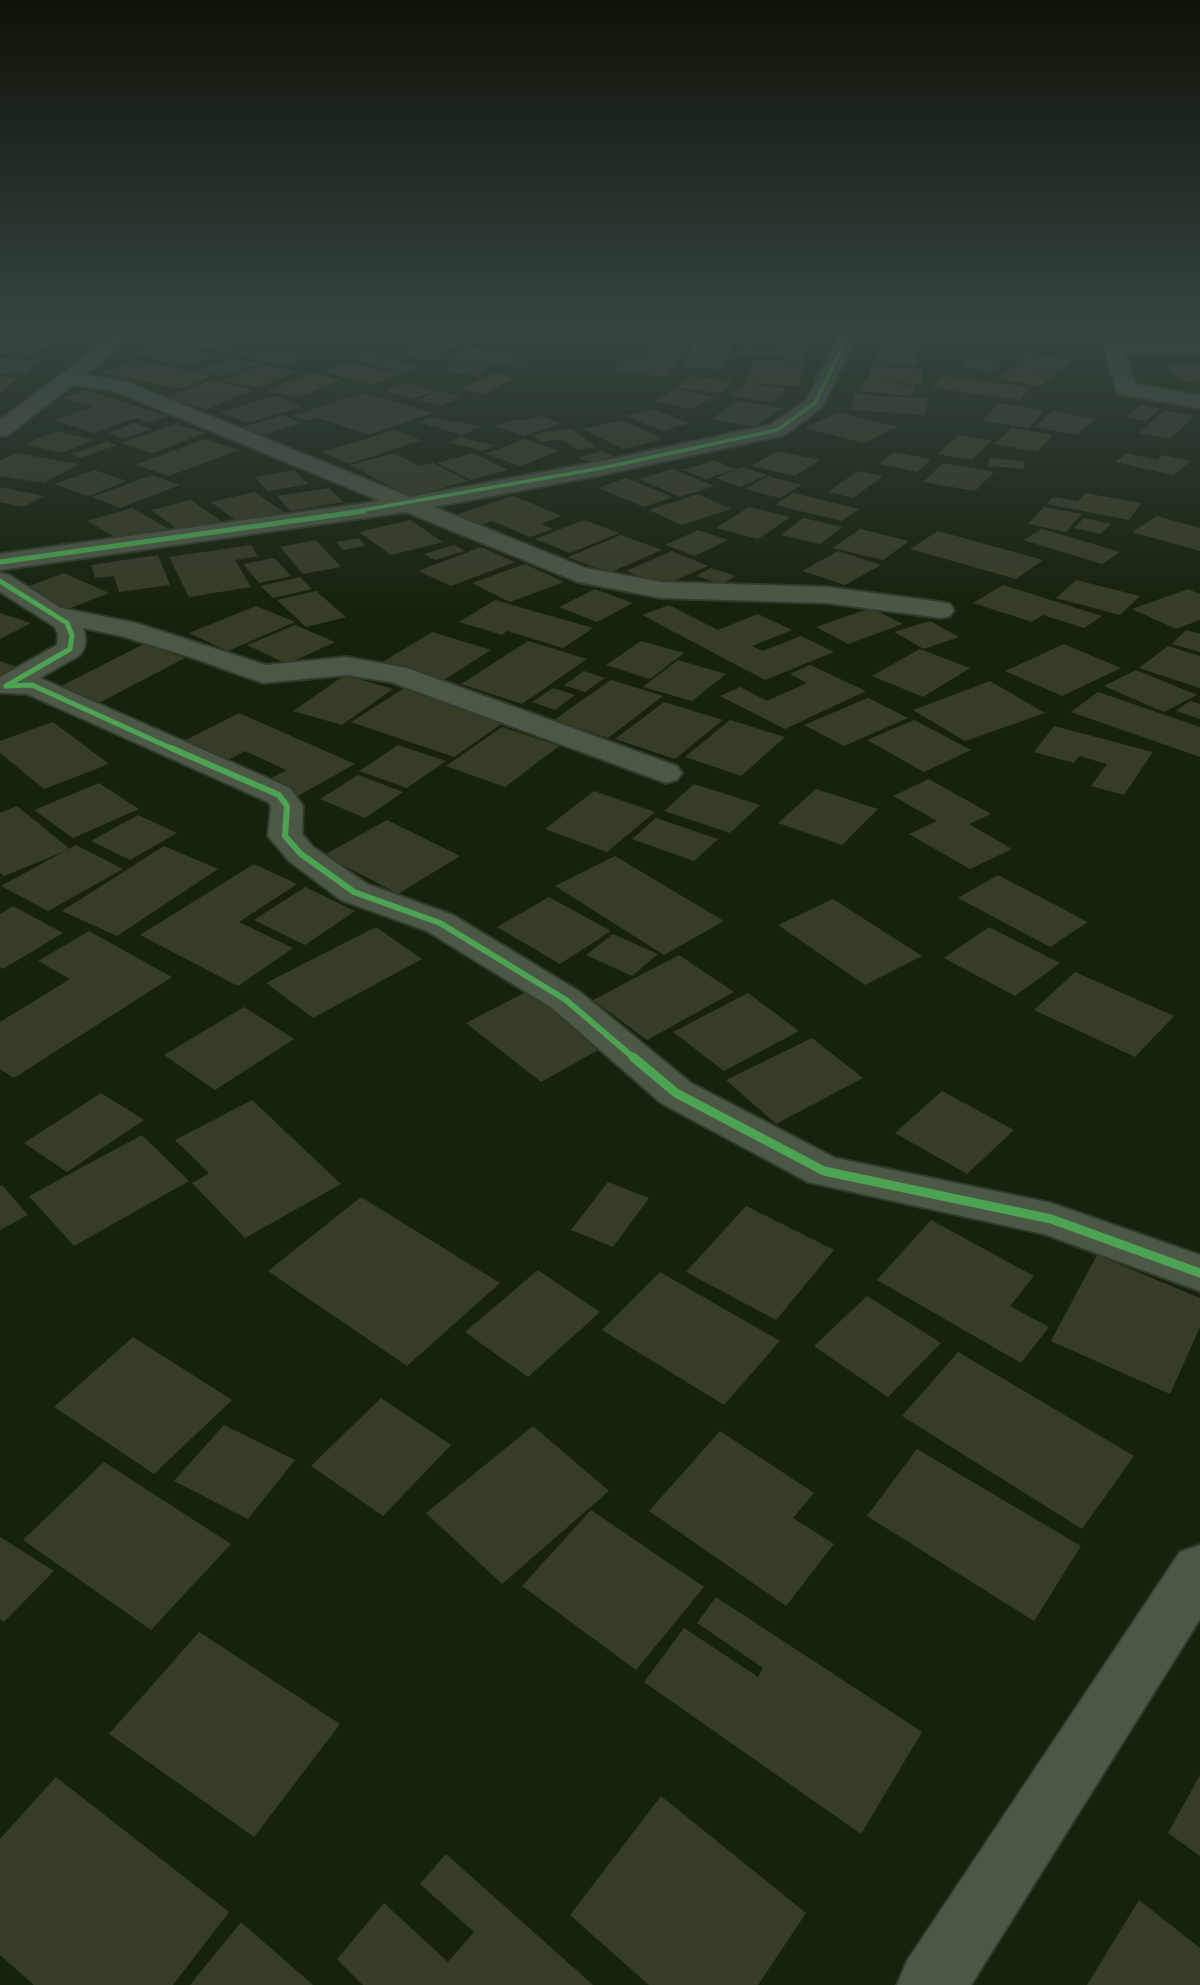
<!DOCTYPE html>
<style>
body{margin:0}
canvas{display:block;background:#17220c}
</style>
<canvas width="1200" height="1985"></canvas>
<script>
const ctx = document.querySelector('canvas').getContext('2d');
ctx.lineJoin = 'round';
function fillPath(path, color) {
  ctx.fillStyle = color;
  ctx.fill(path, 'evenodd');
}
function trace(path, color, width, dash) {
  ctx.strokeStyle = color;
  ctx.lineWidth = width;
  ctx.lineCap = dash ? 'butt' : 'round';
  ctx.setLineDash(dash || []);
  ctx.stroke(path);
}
fillPath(new Path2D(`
 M186,330H244L251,331L233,339Z
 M259,330L291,335L268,345L236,340Z
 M307,330H356L321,344L287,338Z
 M483,330H536L535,332L555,333L553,339L480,337Z
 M767,330H785L821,333L812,345L758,340Z
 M946,330H983L999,345L963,346Z
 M994,330H1036L1038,334L995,333Z
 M1045,330H1082L1086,335H1049Z
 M1105,330H1151L1154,334L1107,333Z
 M175,331L244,343L224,352L154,339Z
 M437,333L469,337L432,361L398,357Z
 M871,333L921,335L922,348L871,345Z
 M650,339L689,341L682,359L642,357Z
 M12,340L54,342L33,356L0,354V347Z
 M694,342L733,344L722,370L682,367Z
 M158,344L216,355L190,366L131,355Z
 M780,346L808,348L802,360L737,355L741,348L778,351Z
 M463,347L519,352L511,359L531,361L524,368L448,360Z
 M269,349L308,357L286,366L232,354L243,350L257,353Z
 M876,349L917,351V366L875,364Z
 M369,352L422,368L403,374L351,358Z
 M1026,353L1072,359L1060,372L1021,366L1057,373L1041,386L997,379L1015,366Z
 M634,357L679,360L668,377L612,371L620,359L633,360Z
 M972,357L1006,363L991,373L957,366Z
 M0,358L44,360L24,375L0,374Z
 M233,358L256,364L223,376L199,370Z
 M754,359L806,362L799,386L745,383Z
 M135,360L214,375L181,389L102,373Z
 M350,362L400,375L372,385L322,371Z
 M459,362L491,366L477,376L445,372Z
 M1200,364V381L1184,382L1163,366Z
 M263,365L296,372L256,388L223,380Z
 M870,366L922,369L921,384L878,382L916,386L912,396L857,391L863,381H868Z
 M310,373L341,380L297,398L267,391Z
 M495,373L516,378L483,394L461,389Z
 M688,376L732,381L721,393L676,388Z
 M943,376L1029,387L1020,400L933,388Z
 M0,377H18L3,392H0Z
 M211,380L254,390L207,409L164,398Z
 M408,383L434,392L410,399L385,390Z
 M747,383L787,389L772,402L731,396Z
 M678,389L714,397L691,409L654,401Z
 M85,390L167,416L148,422L136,418L93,433L54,420L93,407L62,398Z
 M439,391L461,397L441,406L418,400Z
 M362,393L383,398L432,413L369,435L318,418L309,421L293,416Z
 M855,394L927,399L925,415L851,410Z
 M275,396L302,407L247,423L220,412Z
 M738,401L782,408L755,427L711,419Z
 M999,403L1044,410L1029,428L982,421Z
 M1141,405L1161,409L1146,421L1126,417Z
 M652,409L689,423L663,431L625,416Z
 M1164,410L1194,416L1170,439L1139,433Z
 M1053,411L1095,419L1077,435L1035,427Z
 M839,412L897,427L864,443L805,428Z
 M283,415L302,423L263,435L243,427Z
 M539,416L561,423L525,436L494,426L515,419L523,421Z
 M434,417L453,422L457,421L481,427L461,435L419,422Z
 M623,420L663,439L623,449L583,429Z
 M135,423L152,429L125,438L108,433Z
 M177,424L206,433L152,453L122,443Z
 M571,428L596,447L577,450L562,439L542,442L532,435Z
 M1012,428L1053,435L1037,452L994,444Z
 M395,430L421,440L349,464L321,452Z
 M56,431L93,440L62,453L25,444Z
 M959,435L992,441L971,460L937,454Z
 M461,437L495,446L483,451L448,442Z
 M205,439L239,450L169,476L135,465Z
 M525,439L559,451L520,466L485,454Z
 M107,442L117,445L80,458L71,454Z
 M601,451L615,457L594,464L578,458Z
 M777,451L820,460L795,476L752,466Z
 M894,452L931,459L917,472L879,464Z
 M16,453L79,464L44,483L0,476V461Z
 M394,453L419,466L433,463L469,481L410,497L350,465Z
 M473,453L508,470L471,480L437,463Z
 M1127,453L1156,460L1164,455L1191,461L1173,475L1115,462Z
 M989,458L1024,461V469L989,466Z
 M714,460L736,469L706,479L683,470Z
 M943,463L994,472L975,491L923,482Z
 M743,467L767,475L741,487L716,478Z
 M673,469L714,486L680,497L639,479Z
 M94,470L127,481L88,496L55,484Z
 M294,470L308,484L268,491L255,477Z
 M858,471L883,476L853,498L828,492Z
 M152,475L180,485L120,508L92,497Z
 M768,476L802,485L780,498L745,489Z
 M626,478L673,497L644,507L598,488Z
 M0,487L44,496L23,507L0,502Z
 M329,488L343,502L290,511L277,496Z
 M255,492L285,513L241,524L211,502Z
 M793,493L859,509L842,521L775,505Z
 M1085,493L1141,503L1129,520L1047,504L1053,497L1078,501Z
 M698,494L731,509L682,525L649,510Z
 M513,496L562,516L540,524L553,529L530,537L492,521L478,526L455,515Z
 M191,500L221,521L180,531L151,510Z
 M749,507L790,517L758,539L716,528Z
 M1044,507L1082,514L1066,532L1028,524Z
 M132,508L169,529L124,542L87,521Z
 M1157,516L1200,528V551L1132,532Z
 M803,518L842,527L820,544L781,535Z
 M1084,518L1111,524L1101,534L1074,528Z
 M410,520L443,542L391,555L359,532Z
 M584,520L619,533L570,553L535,539Z
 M860,529L909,541L883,560L833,548Z
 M1042,529L1120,552L1102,564L1023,540Z
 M698,530L728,540L695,556L665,545Z
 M938,531L1043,560L1016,579L910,549Z
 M621,535L662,550L609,573L568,557Z
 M359,538L365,546L343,550L336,542Z
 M316,540L341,567L303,574L280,547Z
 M251,545L258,556L235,560L251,587L189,597L169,557Z
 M454,545L465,551L435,560L424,554Z
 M481,547L515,562L451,586L418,571Z
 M672,551L708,566L662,586L626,571Z
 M838,551L881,565L845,585L802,571Z
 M158,555L170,585L119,592L114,576L95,578L91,565Z
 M274,558L291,576L259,583L243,564Z
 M525,564L564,582L510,602L472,583Z
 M711,568L736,576L722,584L696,576Z
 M64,573L109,593L60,612L16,591Z
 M300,577L312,589L273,598L261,586Z
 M1076,580L1140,596L1120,615L1056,598Z
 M1003,585L1102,616L1084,628L1043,615L1032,622L973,603Z
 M595,589L633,603L597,622L559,607Z
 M1188,589L1200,594V620L1176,629L1132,609Z
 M316,591L346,617L306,627L277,600Z
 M495,600L593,628L563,648L507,631L502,635L459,622Z
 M669,605L718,630L758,614L792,630L752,646L763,651L801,636L834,652L765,680L642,615Z
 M256,606L295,622L228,651L189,633Z
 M871,608L903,624L848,644L816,627Z
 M0,613L31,623L0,639Z
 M930,621L959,637L924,649L894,632Z
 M295,625L335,642L287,664L247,645Z
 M1186,630L1200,634V652L1172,644Z
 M432,632L491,650L441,682L381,663Z
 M528,641L587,659L522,704L461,684Z
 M641,641L684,653L650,679L606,665Z
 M144,644L185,658L95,705L55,689Z
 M1064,644L1121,668L1062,696L1005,671Z
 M1168,646L1200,656V688L1139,668Z
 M920,649L970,668L923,697L872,676Z
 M678,660L726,674L692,701L643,687Z
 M0,661L20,668L0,678Z
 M810,665L866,691L785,729L720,696L740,687L767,701L807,683L790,674Z
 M1136,670L1197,695L1164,712L1104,686Z
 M584,671L605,678L585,692L564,685Z
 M345,675L393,689L342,725L293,711Z
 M611,680L663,696L608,738L554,720Z
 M990,681L1045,713L965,741L913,710Z
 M409,685L510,718L454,757L351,722Z
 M553,688L575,695L555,710L532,702Z
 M1098,692L1200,727V757L1071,712Z
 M868,698L908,718L844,746L804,725Z
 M1190,701L1200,704V719L1176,711Z
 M664,702L723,720L675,759L615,739Z
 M239,713L355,764L296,797L264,782L286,770L245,751L226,761L184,741Z
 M730,720L785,737L741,776L685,757Z
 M914,720L971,750L924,772L867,740Z
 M53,722L109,764L44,789L0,753V741Z
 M1054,726L1153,752L1124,795L1091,786L1107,764L1079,756L1074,763L1034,752Z
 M502,727L559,746L505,787L446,766Z
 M398,745L446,761L407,788L359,771Z
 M358,775L403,792L365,818L320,799Z
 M929,779L991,814L969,824L1012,849L970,869L909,834L937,821L893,796Z
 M99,783L139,809L73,838L34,810Z
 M694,784L760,805L730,833L664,811Z
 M816,789L878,809L842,845L778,823Z
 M594,791L655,812L607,852L545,829Z
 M17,806L70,849L4,876L0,873V813Z
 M138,815L177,833L130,860L91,841Z
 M656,818L718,839L694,861L632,839Z
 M387,820L460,856L398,894L324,855Z
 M76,845L123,869L48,911L1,886Z
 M164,846L218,869L117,936L62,911Z
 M615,856L724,921L664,955L555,886Z
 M254,864L297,884L239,922L293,948L238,986L140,935Z
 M998,875L1088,922L1050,947L958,898Z
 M305,887L355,911L305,945L254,920Z
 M549,897L611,931L560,964L497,927Z
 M833,899L922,956L865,985L778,925Z
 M13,906L63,933L3,969L0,967V914Z
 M376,927L422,959L313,1018L266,983Z
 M989,927L1060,963L1015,996L944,958Z
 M89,931L172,977L14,1078L0,1069V1022L70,979L38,961Z
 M613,934L658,954L632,976L586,955Z
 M679,955L734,992L647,1040L593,1000Z
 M1075,972L1174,1016L1135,1057L1034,1010Z
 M528,991L604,1047L541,1082L466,1023Z
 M748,993L799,1031L724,1071L673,1032Z
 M244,1007L294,1039L215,1090L164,1055Z
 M812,1038L863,1078L776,1124L726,1080Z
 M942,1091L1014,1130L967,1174L895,1133Z
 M101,1093L144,1120L67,1172L24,1143Z
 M252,1100L341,1184L245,1238L192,1183L209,1173L175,1140Z
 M142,1135L189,1181L74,1246L29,1196Z
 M608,1182L649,1198L613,1247L571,1230Z
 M2,1185L28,1215L0,1230V1186Z
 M361,1197L500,1283L407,1366L268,1271Z
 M746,1206L834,1250L776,1320L686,1272Z
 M931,1220L1034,1276L1010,1306L1049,1327L1021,1363L877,1280Z
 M1097,1255L1200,1298V1327L1170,1394L1051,1341Z
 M538,1270L600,1312L528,1377L465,1332Z
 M660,1272L780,1341L724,1405L602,1330Z
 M867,1296L941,1343L888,1397L814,1346Z
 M133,1337L232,1400L154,1474L54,1407Z
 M958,1352L1134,1456L1082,1529L902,1416Z
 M381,1398L451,1445L383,1516L311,1466Z
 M224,1425L295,1460L248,1519L174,1481Z
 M533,1426L609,1491L502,1584L426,1513Z
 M720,1431L814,1493L793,1518L834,1544L786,1606L649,1511Z
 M917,1449L1081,1546L1034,1621L867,1516Z
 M104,1462L231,1544L151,1630L23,1540Z
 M591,1510L704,1587L636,1670L522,1586Z
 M0,1537L54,1571L4,1622L0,1619Z
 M716,1597L922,1732L861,1834L644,1682L684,1628L758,1677L763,1668L697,1623Z
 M199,1632L340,1724L254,1837L109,1734Z
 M1200,1775V1856L1168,1833Z
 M56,1777L229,1912L173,1985H34L0,1955V1839Z
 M661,1796L806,1913L758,1985H649L570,1915Z
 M446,1854L593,1985H363L337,1959L384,1903L448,1962L474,1932L420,1884Z
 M1139,1900L1200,1948V1985H1087Z
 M241,1922L313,1985H190Z`), '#363c26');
const minor = new Path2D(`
 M121,330H141L85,375L124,381L410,497L602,461L770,425L807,400L842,330H860L822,407L785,435L602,475L434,507L585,568L661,582L827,587L941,602L950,604L954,610L950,616L941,618L827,603L661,598L578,582L406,512L0,570V554L380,501L113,390L72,385L8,435L0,436V420Z
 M1200,340V352L1124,353L1135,384L1200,396V408L1126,395L1119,393L1116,389L1104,348L1106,344Z
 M0,573L9,575L61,608L136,623L266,665L347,657L407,668L677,766L682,773L677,780L666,783L391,682L347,675L263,683L190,657L121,636L83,628C87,638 86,647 80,655L40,678L290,788L303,806L302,834L313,847L367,884L453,915L580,992L691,1083L835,1158L1051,1203L1200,1255V1291L1044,1234L808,1182L661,1103L552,1008L427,931L341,900L289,861L268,836L271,806L268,802L27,694L0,693V677L57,645L58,635L55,627L0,592Z
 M1200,1545V1619L971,1985H897L907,1961L1180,1552Z`);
trace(minor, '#323a2b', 4);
fillPath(minor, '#4d5747');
trace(new Path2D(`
 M352,512L602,468L777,430L815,403L851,330`), '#4ca352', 3.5);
trace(new Path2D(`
 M0,562L364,511
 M0,581L67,623L72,635L70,649L6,686L32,685L175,750`), '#4ca352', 5);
trace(new Path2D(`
 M171,748L279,795L287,806L285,836L301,854L354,892L440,923L566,1000L635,1059`), '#4ca352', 6);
trace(new Path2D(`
 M633,1057L676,1093L824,1171L1051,1219L1200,1273`), '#4ca352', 9);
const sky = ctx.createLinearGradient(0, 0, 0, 607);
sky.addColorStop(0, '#0d1307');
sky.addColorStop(0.54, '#364440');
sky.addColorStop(1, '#36444000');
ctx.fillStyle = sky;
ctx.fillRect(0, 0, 1200, 607);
</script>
